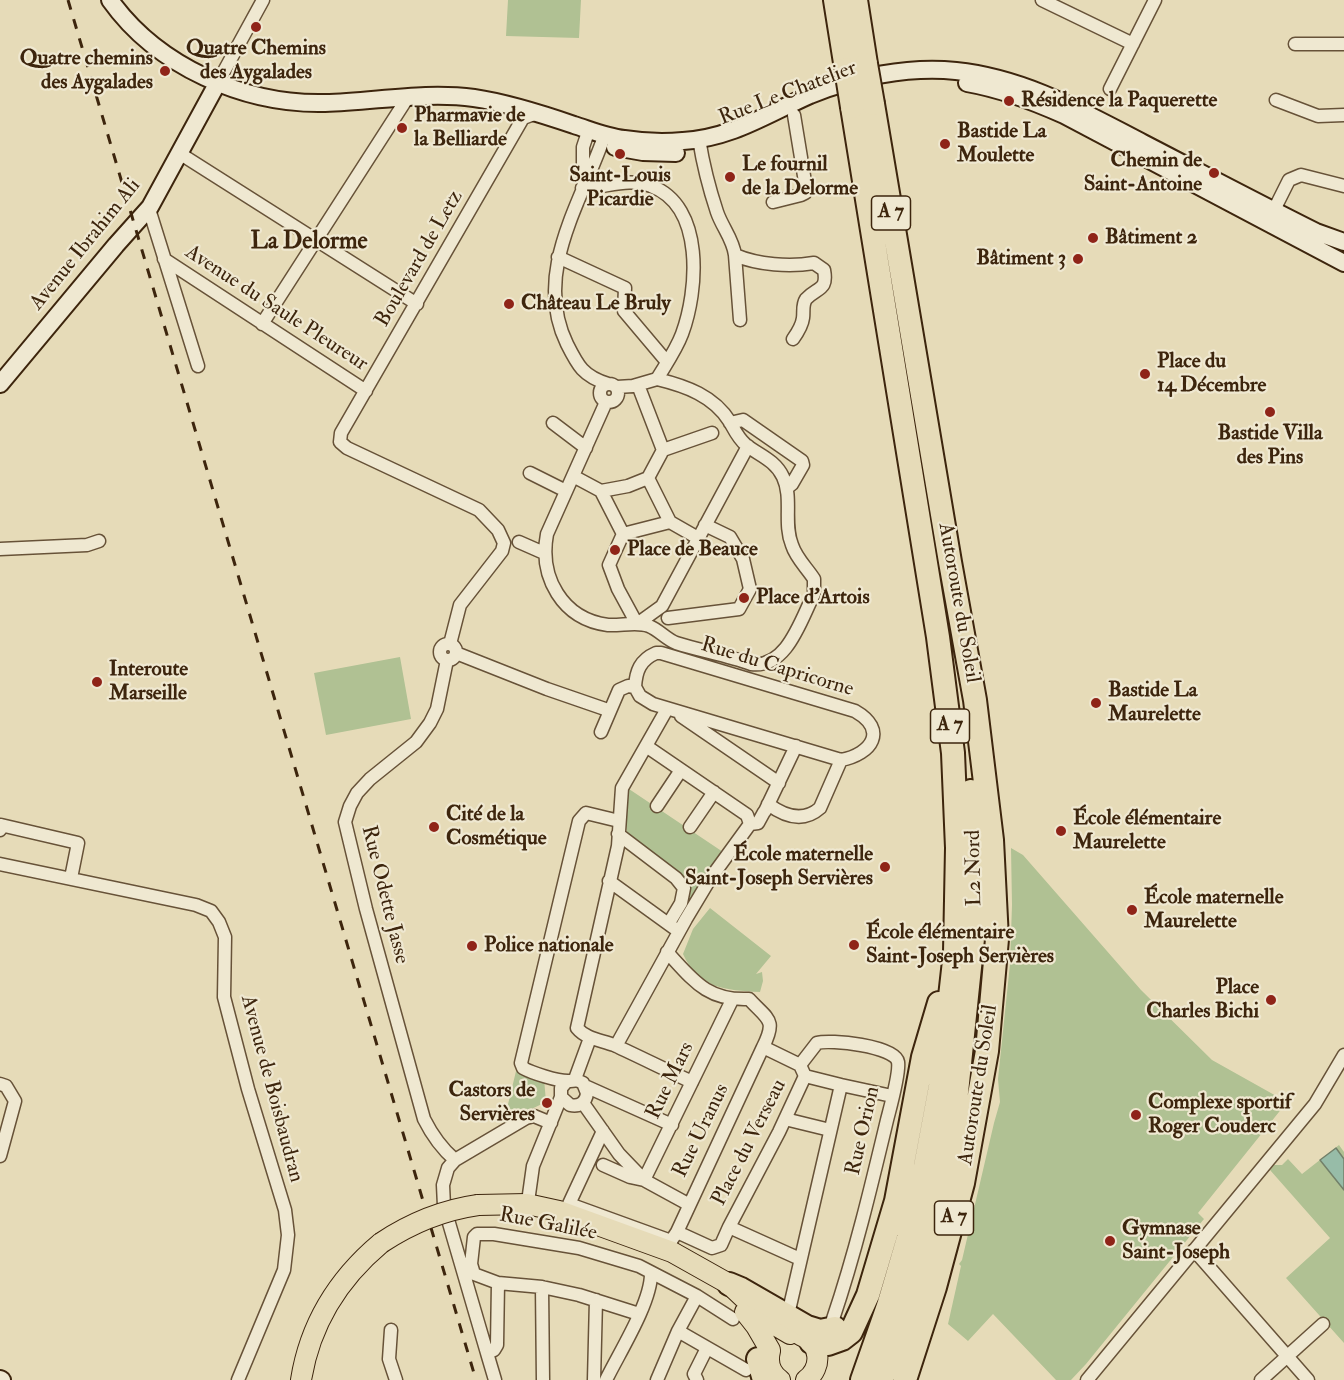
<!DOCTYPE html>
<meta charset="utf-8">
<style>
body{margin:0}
canvas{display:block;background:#e6dbb8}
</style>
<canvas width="1344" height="1380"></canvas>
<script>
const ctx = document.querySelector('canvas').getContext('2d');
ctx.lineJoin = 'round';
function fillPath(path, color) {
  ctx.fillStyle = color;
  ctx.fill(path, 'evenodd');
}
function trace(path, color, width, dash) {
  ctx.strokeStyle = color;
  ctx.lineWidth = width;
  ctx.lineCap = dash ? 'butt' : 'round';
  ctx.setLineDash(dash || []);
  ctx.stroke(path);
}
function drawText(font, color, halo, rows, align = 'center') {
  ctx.font = font + ' "IM FELL Double Pica",serif';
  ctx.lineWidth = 4.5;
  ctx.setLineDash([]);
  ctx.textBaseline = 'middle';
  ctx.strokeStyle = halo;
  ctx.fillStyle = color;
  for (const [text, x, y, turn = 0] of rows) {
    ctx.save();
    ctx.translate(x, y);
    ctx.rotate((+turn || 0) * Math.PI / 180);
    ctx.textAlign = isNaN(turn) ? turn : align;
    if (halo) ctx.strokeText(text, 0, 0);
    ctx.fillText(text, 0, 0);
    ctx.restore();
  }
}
fillPath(new Path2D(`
 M508,0H581L579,38L506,36Z
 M400,657L411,719L326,735L314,673Z
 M629,789L723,852L708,871L678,922L676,921L690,883L627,836L625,797Z
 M1011,848L1023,855L1141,990L1212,1060L1287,1102L1198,1213L1204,1219L1086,1364L1071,1380H1056L993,1314L968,1341L948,1324L961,1266L959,1264L962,1260L994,1123L1000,1102L998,1079L1010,964L1012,905Z
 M710,908L771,956L756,974L762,972L763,981L760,992C725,990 699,989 683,954L693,929Z
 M517,1067L544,1078L546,1102L517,1116L503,1125Z
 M1339,1145L1344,1152V1343L1286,1278L1330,1238L1270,1170L1274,1165H1282L1288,1159L1302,1174Z`), '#b0c193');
const water = new Path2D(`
 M1336,1148L1344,1159V1190L1320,1160Z`);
fillPath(water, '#97bca8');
trace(water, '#73806a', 1.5);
const street = new Path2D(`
 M1042,0L1133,44
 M1295,44H1344
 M217,84L263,0
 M1110,89L1155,0
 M1276,100L1318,116L1344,115
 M605,134C582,202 532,272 567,344C578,366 583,376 608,384
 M699,139C703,164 709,188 717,212C722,227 733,239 735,255C758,265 790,267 814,263L824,270C828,291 817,287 806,299C802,305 804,311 803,318C802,326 798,332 793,339
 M179,153L417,304
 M583,181V147L589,129
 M582,188C605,188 629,177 651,186C705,206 698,291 682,334C676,350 666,364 657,379
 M773,202L801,195L805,193L806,188L794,115
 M149,209L198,366
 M1271,216L1289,180L1301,175L1344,186
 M735,255L740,320
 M558,257L625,288L624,311L667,362
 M164,259L366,391
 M262,324L408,97
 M600 393a9 9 0 1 1 18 0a9 9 0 1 1-18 0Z
 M638,385L663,450
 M617,387L633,386L657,379
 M606,402L547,534C539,577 562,619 608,625C621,626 637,621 649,626C659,630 666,639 676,643C701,651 727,655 751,664C787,669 801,619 814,594V579C807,568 796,558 792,545C783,523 793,498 783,477C775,460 759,455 746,445C738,438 735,431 730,422C714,396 686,386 657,379
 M553,423L586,448
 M730,423L743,420L802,461L803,465L792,484L787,488
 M663,450L712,433
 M530,473L566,491
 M573,476L601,491L628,486L648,478
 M648,478L670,522
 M648,478L663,450
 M601,491L623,534
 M623,534L609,565L618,589L637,624L662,606L748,446
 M623,534L670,522L698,538
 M519,542L544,553
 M0,549L87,545L99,541
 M668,618L739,609L750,589L743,559L730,537L705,525
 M440 652a8 8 0 1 1 16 0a8 8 0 1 1-16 0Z
 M450,644L460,605L502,551L504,543L498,530L479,510L347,448L340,442L341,433L523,118L537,113
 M456,653L547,689L605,709
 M656,653H661L855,711C888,730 872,754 841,760L653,704L640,696L635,687C636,671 640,660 656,653Z
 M447,660L437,709L430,723L416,742L370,779L357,793L350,806L345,822L366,909L424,1119C432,1135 441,1148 455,1160
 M667,709L622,788L618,846L577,1028C586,1039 601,1040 614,1045C640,1057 666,1070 692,1082
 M681,716L779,783
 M601,732L619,690L628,686L635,687
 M646,746L747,815L750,824
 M768,804C784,816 803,823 820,808L841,760
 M657,806L681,770
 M765,811L796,746
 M690,827L714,792
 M0,830L1,825L78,843L71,878
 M618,834L676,878L684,888L681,903L669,923
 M0,864L196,905L211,911L219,922L225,937L224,997L248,1089L285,1210L288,1235L284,1270L238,1380
 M609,881L674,928
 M667,952C693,980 707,1001 749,999C768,1020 777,1019 763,1047L800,1065L805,1076L841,1085L790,1306
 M616,1046L686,919L710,879L750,824L758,823L764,812
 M800,1065L817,1043C830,1039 895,1046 898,1062C900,1073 890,1108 887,1120C871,1187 855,1254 833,1319
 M575,1079L590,1038
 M567,1081L561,1088V1097L570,1105C579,1107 586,1103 587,1093L583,1083C576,1079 575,1081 568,1081C557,1081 532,1073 523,1068L521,1063L579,821L586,813L619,821
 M0,1084L6,1086L15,1101L0,1156
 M841,1085L892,1096
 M585,1086L672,1125
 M583,1103L619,1154L644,1180L688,1204
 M785,1119L830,1130
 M603,1131L569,1204L671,1241L677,1232L712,1248L721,1245L729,1227L800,1259
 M603,1165L630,1177L644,1180L732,1000
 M526,1216L533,1166L561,1097
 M729,1227L779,1132L805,1076
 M677,1232L763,1047
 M1194,1250L1308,1380
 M498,1283L542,1287L579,1295L639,1314
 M542,1287L543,1380
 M391,1330L389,1359L396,1380
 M678,1331L746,1370
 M487,1353L444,1206L443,1185L448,1168L455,1160L526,1118L534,1116L551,1123
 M495,1380L487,1353L494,1350L497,1345L498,1283L474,1274L471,1264L474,1237L477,1234H494L579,1248L639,1266L697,1296L733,1319
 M594,1380L596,1300
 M606,1380C619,1353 651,1303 651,1274
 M657,1380L678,1331L697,1296
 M697,1380L694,1374L707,1348
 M1087,1380L1315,1104L1344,1055
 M1261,1380L1323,1324`);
const secondary = new Path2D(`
 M110,0C157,66 244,105 325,103C374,102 424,91 474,98C508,103 542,114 574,125C590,130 607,137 624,139C643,142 664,143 683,141C732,138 767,114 810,95C854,77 909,66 956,71C1025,78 1083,112 1143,143C1201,173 1258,203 1316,232L1344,242
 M967,83C1001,89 1033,101 1064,115L1344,263
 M615,147L643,152L676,153
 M0,384L116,245L150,207L217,84
 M0,1379L2,1380`);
const primary = new Path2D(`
 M478,1205L527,1204L559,1211L672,1252L729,1284L768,1321L790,1334
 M745,1312L756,1326L770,1350
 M800,1335C821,1343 823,1367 806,1380
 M770,1351C767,1363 770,1373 780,1380
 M301,1380C310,1324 338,1279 381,1243`);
const highway = new Path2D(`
 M835,0L846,69
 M856,0L866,64
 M873,104L950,562L975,700L992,840L997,939L987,1051L963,1183L935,1287L905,1380
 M852,107L938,637L953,753L957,848L955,952L940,1086L925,1166L908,1238L888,1306L862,1380
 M729,1284L741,1289L807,1327L820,1331L835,1328
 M811,1342L828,1344L842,1339L851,1332L868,1295L896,1201L923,1057L939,1003
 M758,1359L764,1380
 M882,1380L903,1320L934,1219L954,1121L977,900L976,845L971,791`);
trace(street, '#675238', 15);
trace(secondary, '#3d250d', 20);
trace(primary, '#3d250d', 22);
trace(highway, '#3d250d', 26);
trace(street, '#efe8d1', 12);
trace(secondary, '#efe8d1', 16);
trace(primary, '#e6dbb8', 20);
trace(highway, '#e6dbb8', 22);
trace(new Path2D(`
 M68,0L476,1380`), '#3d250d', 3, [10, 10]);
const primaryBridge = new Path2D(`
 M381,1243C411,1223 443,1210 478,1205`);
const highwayBridge = new Path2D(`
 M866,64L873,104
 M846,69L852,107`);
trace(primaryBridge, '#3d250d', 22, []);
trace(highwayBridge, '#3d250d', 26, []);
trace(primaryBridge, '#e6dbb8', 20);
trace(highwayBridge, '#e6dbb8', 22);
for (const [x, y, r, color] of [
 [256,27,6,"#8f2418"],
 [165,71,6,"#8f2418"],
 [1009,101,6,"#8f2418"],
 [402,128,6,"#8f2418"],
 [945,144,6,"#8f2418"],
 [620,154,6,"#8f2418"],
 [1214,173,6,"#8f2418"],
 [730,177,6,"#8f2418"],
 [1093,238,6,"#8f2418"],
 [1078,259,6,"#8f2418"],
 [509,304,6,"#8f2418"],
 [1145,374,6,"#8f2418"],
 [1270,412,6,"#8f2418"],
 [615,550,6,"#8f2418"],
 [744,598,6,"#8f2418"],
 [97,682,6,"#8f2418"],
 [1096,703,6,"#8f2418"],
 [434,827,6,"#8f2418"],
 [1061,831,6,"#8f2418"],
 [885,867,6,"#8f2418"],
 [1132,910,6,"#8f2418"],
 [854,945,6,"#8f2418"],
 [472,946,6,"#8f2418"],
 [1271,1000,6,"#8f2418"],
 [547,1103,6,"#8f2418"],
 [1136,1115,6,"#8f2418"],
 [1110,1241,6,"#8f2418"]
]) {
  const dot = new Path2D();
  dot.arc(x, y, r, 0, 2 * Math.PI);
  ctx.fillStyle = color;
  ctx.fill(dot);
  trace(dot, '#efe8d1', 2);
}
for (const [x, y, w] of [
 [891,213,39],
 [950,726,39],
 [954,1218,39]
]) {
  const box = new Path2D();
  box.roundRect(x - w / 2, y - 17, w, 34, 4.5);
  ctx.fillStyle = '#efe8d1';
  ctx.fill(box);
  trace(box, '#3d250d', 1.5);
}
drawText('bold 20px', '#3d250d', null, [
 ["A 7",891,213],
 ["A 7",950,726],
 ["A 7",954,1218]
]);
drawText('bold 21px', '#3d250d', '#efe8d1', [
 ["Quatre Chemins",256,49,"center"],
 ["des Aygalades",256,73,"center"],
 ["Quatre chemins",153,59,"right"],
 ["des Aygalades",153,83,"right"],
 ["Résidence la Paquerette",1021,101],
 ["Pharmavie de",414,116],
 ["la Belliarde",414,140],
 ["Bastide La",957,132],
 ["Moulette",957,156],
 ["Chemin de",1202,161,"right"],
 ["Saint-Antoine",1202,185,"right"],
 ["Le fournil",742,165],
 ["de la Delorme",742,189],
 ["Saint-Louis",620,176,"center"],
 ["Picardie",620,200,"center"],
 ["Bâtiment 2",1105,238],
 ["Bâtiment 3",1066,259,"right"],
 ["Château Le Bruly",521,304],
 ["Place du",1157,362],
 ["14 Décembre",1157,386],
 ["Bastide Villa",1270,434,"center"],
 ["des Pins",1270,458,"center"],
 ["Place de Beauce",627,550],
 ["Place d'Artois",756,598],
 ["Interoute",109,670],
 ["Marseille",109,694],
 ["Bastide La",1108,691],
 ["Maurelette",1108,715],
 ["Cité de la",446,815],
 ["Cosmétique",446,839],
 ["École élémentaire",1073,819],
 ["Maurelette",1073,843],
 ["École maternelle",873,855,"right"],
 ["Saint-Joseph Servières",873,879,"right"],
 ["École maternelle",1144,898],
 ["Maurelette",1144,922],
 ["École élémentaire",866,933],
 ["Saint-Joseph Servières",866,957],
 ["Police nationale",484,946],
 ["Place",1259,988,"right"],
 ["Charles Bichi",1259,1012,"right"],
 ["Castors de",535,1091,"right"],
 ["Servières",535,1115,"right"],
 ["Complexe sportif",1148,1103],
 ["Roger Couderc",1148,1127],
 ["Gymnase",1122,1229],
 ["Saint-Joseph",1122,1253]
], 'left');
drawText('21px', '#3d250d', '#efe8d1', [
 ["Rue Le Chatelier",788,94,-21],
 ["Avenue Ibrahim Ali",86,245,-51],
 ["Boulevard de Letz",420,259,-60],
 ["Avenue du Saule Pleureur",276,309,33],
 ["Autoroute du Soleil",958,603,80],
 ["Rue du Capricorne",777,668,17],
 ["L2 Nord",975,868,-91],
 ["Rue Odette Jasse",384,895,76],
 ["Rue Mars",671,1081,-64],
 ["Autoroute du Soleil",979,1085,-81],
 ["Avenue de Boisbaudran",271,1089,75],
 ["Rue Uranus",702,1131,-64],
 ["Rue Orion",864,1131,-77],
 ["Place du Verseau",750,1143,-63],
 ["Rue Galilée",548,1225,11]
]);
drawText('bold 24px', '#3d250d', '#efe8d1', [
 ["La Delorme",309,243]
]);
</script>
